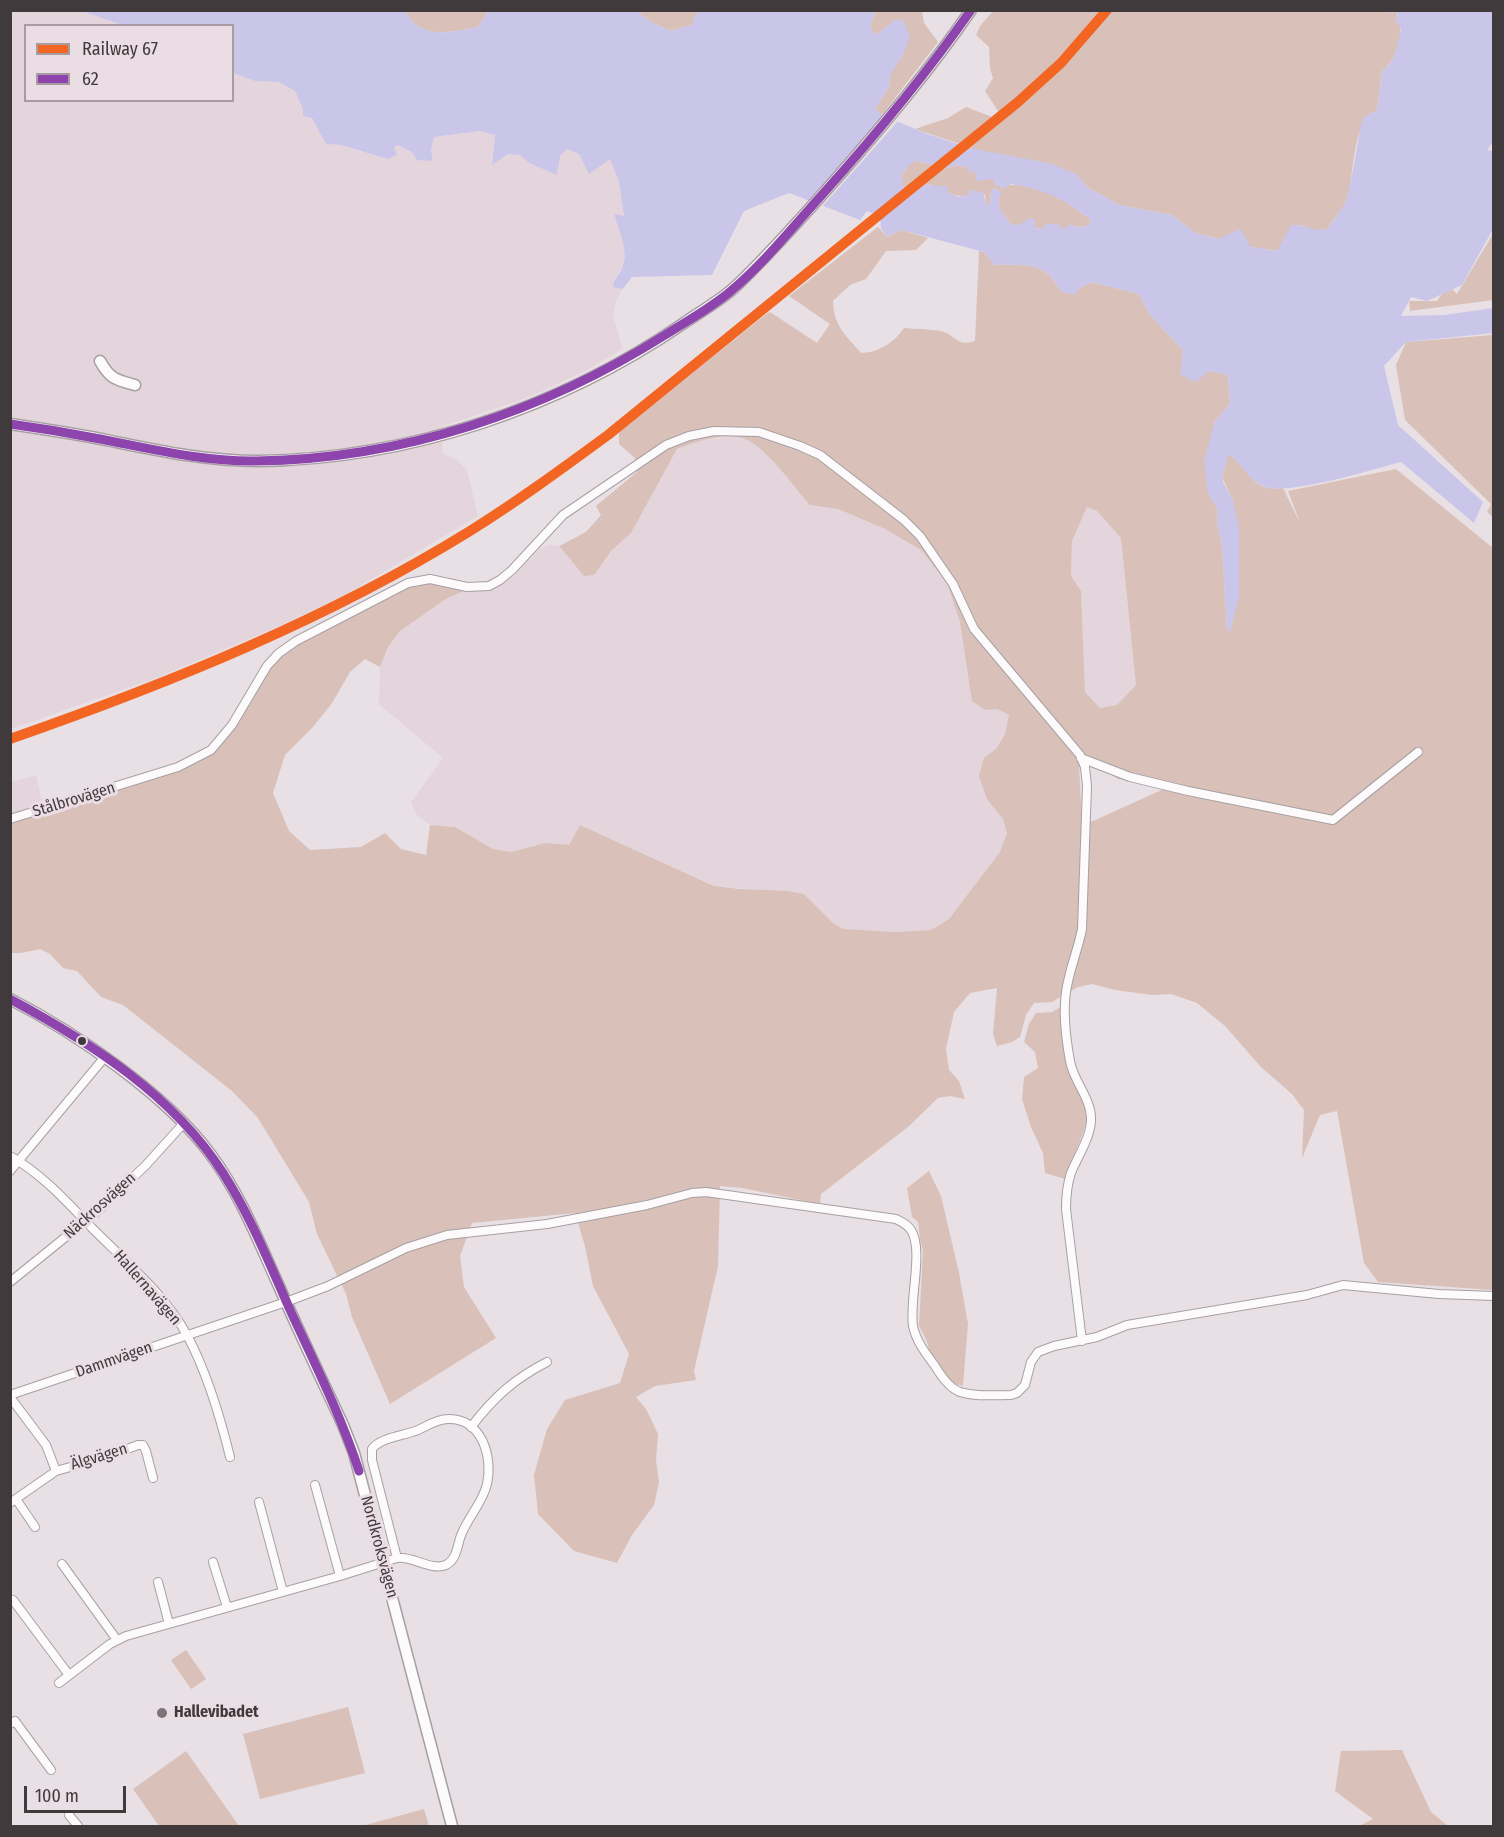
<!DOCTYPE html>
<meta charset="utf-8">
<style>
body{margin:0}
#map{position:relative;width:1504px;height:1837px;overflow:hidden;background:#e8e0e4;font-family:"Fira Sans Condensed",sans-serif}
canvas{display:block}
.frame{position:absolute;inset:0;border:12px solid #403a3d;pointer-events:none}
.legend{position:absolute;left:24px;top:24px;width:210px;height:78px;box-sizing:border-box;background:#ebdde4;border:2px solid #a79ca1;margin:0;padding:8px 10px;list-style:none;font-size:18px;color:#403a3d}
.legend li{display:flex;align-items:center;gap:12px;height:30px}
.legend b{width:30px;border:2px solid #a79ca1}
.scale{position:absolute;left:24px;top:1786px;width:102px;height:27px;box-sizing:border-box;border:3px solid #403a3d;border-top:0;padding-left:8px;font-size:18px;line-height:21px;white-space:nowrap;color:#403a3d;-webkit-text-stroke:4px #ebdde4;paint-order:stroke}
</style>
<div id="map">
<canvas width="1504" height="1837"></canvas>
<div class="frame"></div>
<ul class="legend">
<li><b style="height:8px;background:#f26522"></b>Railway 67</li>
<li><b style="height:8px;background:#8e44ad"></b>62</li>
</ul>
<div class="scale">100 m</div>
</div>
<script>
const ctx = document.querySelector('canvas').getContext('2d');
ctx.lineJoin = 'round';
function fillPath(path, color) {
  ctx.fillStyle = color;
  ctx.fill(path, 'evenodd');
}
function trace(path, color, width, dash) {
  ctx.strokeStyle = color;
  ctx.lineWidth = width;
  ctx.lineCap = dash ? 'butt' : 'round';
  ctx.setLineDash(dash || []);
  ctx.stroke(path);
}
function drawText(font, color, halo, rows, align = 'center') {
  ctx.font = font + ' "Fira Sans Condensed",sans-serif';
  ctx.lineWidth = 6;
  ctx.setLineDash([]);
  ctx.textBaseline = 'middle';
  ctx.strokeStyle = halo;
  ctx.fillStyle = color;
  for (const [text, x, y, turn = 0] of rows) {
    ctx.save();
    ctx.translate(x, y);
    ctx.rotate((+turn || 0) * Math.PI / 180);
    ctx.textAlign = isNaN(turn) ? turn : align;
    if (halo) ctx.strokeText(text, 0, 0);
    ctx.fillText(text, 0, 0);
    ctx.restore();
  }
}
fillPath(new Path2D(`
 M11,11H82L122,25L26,26V100H232L233,73L255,81L279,82L295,91L303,109L312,118L326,144L341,145L361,152L398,145L433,160L431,150L434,137L480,131L495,135L492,164L508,154L520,155L529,163L560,156L567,149L579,154L610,158L619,182L624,217L614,215L625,248L624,266L614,279V287L623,289L616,300L613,316L623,349L585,371L532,396L441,427L443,454L457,460L467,470L478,516L345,595L277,627L159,677L11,729Z
 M1103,11H1112L1087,40L1050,79L969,148L960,144L1029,88L1082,35Z
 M733,436L746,439L770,457L810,505L838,509L885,529L921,550L947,583L960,622L965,644L985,710L997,709L1009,715L1005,734L997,748L984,758L987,799L1003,819L1007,833L1000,852L949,919L931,930L896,932L843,929L833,923L804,894L715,886L581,825L569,846L545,843L511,852L493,849L455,827L430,825L416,814L411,802L443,758L379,704L380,667L388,647L400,631L446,599L466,590H493L515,575L539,550L549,545L559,546L576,567L604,560L611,551L631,533L677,449L698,441Z
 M1087,507L1097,511L1121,537L1136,685L1117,705L1100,708L1085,692L1081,592L1071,576L1072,541Z
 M36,775L43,805L11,820V782Z`), '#e4d4dc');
fillPath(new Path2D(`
 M640,10L697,11L692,25L671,31L651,22L639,13Z
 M1385,10L1389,13L1395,12C1407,26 1397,62 1382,71L1377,110C1350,123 1356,174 1346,201C1342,211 1333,219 1328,229L1315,231L1301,225L1278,251L1251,247L1195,233L1172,215L1119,205L1087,187L1076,174L969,148C1021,106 1069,62 1112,11Z
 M405,11H489L478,27C451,32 421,41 405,11Z
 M875,11H922L924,23L938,42L882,115L875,109L889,87L890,75L895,64L903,55L895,20L876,35L870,28Z
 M993,11V10L1103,11L1056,63L1000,114L985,91L993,78L990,68L989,47L976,35L980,26Z
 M966,107L995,118L960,144L915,129L948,118Z
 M916,161L949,168L954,165L967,167L971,173L974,172L976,173V180L994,178L1001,188C1032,175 1067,202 1091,220L1089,225L1082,227L1069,225L1063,231L1060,226L1042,229L1010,224L1000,209L997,199L1001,193L994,188L991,192L990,205L986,204L985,195C971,195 959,199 946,192L948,186H933L927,184L918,189L904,188L901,176L910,163Z
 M878,227L887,237L901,230L928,238L916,250L886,251L866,279L850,285L833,301C834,327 845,334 861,353C878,353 895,342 904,328C914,329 935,329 944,332C956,336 957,347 975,341L979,251L984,252L995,265C1023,265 1047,261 1060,291L1074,294L1081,287L1092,282L1139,294L1150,315L1183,350L1182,361L1210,371L1228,374L1230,404L1214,423L1208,493L1218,510L1217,523L1222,545L1227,630L1233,501L1222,477L1227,457L1230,455C1243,464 1251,484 1268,488C1273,489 1278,488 1283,488L1300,523L1288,491L1396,469L1493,548V1290L1378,1282L1364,1263L1337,1111L1320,1115L1302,1158L1304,1110L1292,1094L1261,1067L1225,1026L1197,1003L1171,994L1152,995L1115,990L1092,984L1078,987L1052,1002L1034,1003L1026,1015L1020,1037L1012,1042L997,1046L993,1034L997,988L970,993L954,1012L946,1049L949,1070L959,1081L965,1099L950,1096L938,1098L908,1127L821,1194L820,1204L742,1188L720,1186L718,1266L694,1371L696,1380L655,1386L636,1397L646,1409L658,1434L656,1460L659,1482L654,1505L632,1535L617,1563L574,1551L538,1514L534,1475L547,1429L565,1400L620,1383L629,1354L593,1286L585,1246L575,1213L472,1223L460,1256L464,1287L496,1338L390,1404L352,1317L346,1294L317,1234L309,1202L258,1118L232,1091L123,1005L101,997L77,971L63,968L50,954L40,949L21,953H11L10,823L181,769L214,751L278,658L298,642L400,590L420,584L443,583L466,590L446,599L400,631L388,647L380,667L365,659L350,672L332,703L313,727L285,755L273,793L289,831L310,850L361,847L385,833L401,849L426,855L430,825L455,827L493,849L511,852L545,843L569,845L580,825L714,886L740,889L787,891L804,894L833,923L843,929L896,932L931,930L949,919L1000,852L1007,833L1003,819L987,799L979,776L984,758L997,748L1005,734L1009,715L997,709L985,710L972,701L960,622L947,583L921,550L885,529L838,509L810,505C793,486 768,449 745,439C727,431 694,442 677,449L631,533L611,551L594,575L584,576L559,546L586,532L601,515L596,506L637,472L635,458L619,444V432L765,315L770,312L817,343L830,324L789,296ZM1087,507L1097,511L1121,538L1136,685L1117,705L1100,708L1085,692L1081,591L1071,576L1072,541ZM1079,762L1096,764L1118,779L1166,788L1082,826Z
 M1493,234V300L1410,311L1409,301H1437L1442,294L1451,288L1457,294Z
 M1493,335V517L1487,512L1491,504L1405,420L1396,365L1406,342Z
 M1064,1005C1065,1030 1063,1060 1074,1083C1079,1096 1089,1107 1086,1122C1082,1141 1070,1159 1065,1179L1045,1173L1043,1153L1031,1127L1022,1099L1024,1077L1038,1068L1035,1052L1024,1042L1029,1024L1036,1013L1052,1012Z
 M929,1171L941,1196L959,1273L968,1324L963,1386L952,1383L944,1374L931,1355L926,1339L919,1326L923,1251L920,1239L918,1222L912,1217L907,1188Z
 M186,1650L206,1679L191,1689L171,1660Z
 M348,1707L365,1773L260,1799L243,1734Z
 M1402,1750L1431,1812L1448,1826H1359L1373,1819L1335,1791L1341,1751Z
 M186,1751L239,1826H159L133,1789Z
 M424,1809L429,1826H362Z`), '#d9c0b9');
fillPath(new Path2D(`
 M82,11H405C421,41 451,32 478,27L489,11H640L639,13L651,22L671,31L692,25L697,11H875L870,28L876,35L895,20H903L910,37L903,55L890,75L889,87L875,109L882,115L925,133L969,148L1049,163L1076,174L1087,187L1119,205L1172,215L1195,233L1218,239L1240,229L1251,247L1277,251L1291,225C1307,224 1311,232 1328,229L1346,202L1353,170L1361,124L1364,117L1377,110L1382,71C1397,62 1397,44 1401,29L1395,20L1398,15L1395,12L1389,13L1385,11H1493L1494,140L1488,149L1489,151L1493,150V229L1462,285L1427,301L1411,297L1401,316L1444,315L1493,308V333L1406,342L1384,366L1398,425L1483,502L1474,523L1401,462C1374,469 1285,497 1263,486C1250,480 1242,466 1232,456H1228L1222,477L1223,482L1233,501L1239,526V596L1230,632L1227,630L1222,545L1217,523L1218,510L1208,493L1204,462L1214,423L1230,404L1228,375L1210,371L1195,382L1180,374L1183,350L1150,315L1139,294L1092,282L1081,287L1074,295L1060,291C1048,261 1022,265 995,265L984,252L901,230L887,237L881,229L880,216L867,211L860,220L789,193L744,211L712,275L632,277L623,289L613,287C614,277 620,275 623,266C629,250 618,229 614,214L624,216L619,182L610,159L589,174L579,154L567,149L560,156L557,175L529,163L520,155L508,154L492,165L495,135L480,131L434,137L431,150L433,161L417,160L412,152L398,145L394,147L397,155L388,159L341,145L326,144L312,118L303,116V109L295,91L279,82L255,81L233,73L232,26L122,25ZM916,161L949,168L954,165L967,167L971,174L974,172L976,173V181L993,179L995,186L998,185L1003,189L1011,184C1041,188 1067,200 1091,220L1089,225L1082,227L1069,225L1063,230L1058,224H1045L1042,229L1034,228L1035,220L1031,218L1018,225L1010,224L1000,209L998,199L1002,193L993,188L991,192L990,205L986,204L983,192L970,190L968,195L959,197L947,192L948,186H933L927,184L918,189L904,188L901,175L910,164Z`), '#cac6e9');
fillPath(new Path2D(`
 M887,114L899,120L821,208L807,203Z`), '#e8e0e4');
const street = new Path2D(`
 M1081,758L1130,777L1188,791L1333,820L1418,752
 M10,819L178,767L211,750L232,725L267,666L279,653L296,641L408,583L430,579L467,587L489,586L500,580L512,570L563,515L666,445L689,436L714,431L759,432L800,446L820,455L904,520L920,536L953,584L974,629L1080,755L1085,767L1087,786L1082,929C1078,950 1069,970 1066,992C1063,1013 1066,1039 1070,1061C1073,1080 1090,1097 1091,1117C1092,1136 1078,1155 1071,1173C1067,1185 1066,1197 1066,1209L1082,1341
 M10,1156C42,1174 67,1202 92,1228C125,1261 166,1295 188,1337C208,1375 220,1416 230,1457
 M10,1171L104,1058
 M10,1282L99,1210L146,1165L183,1124
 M10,1395L286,1302L328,1286L406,1248L447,1235L547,1224L647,1205L692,1193L706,1192L896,1219C902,1222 907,1224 911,1230C924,1250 909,1300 913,1326C916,1341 926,1354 935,1366C941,1376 949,1388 960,1392C976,1397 994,1395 1011,1395L1017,1393L1025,1385L1031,1362L1038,1352L1054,1346L1097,1337L1127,1325L1307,1295L1343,1285L1439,1294L1494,1296
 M10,1397L46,1445L56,1471
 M471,1427C494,1397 514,1379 547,1362
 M315,1485L340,1576
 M16,1499L35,1527
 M259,1502L283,1592
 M10,1503L56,1471L106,1457L138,1445H143L146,1451L153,1478
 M213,1562L227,1607
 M62,1564L117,1640
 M158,1582L169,1624
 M13,1600L69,1675
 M59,1683L110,1644L126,1636L340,1576L397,1558L372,1460V1449C381,1437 404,1436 418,1430C427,1426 437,1419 448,1419C482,1418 493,1457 487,1484C483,1502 469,1516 462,1533C457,1543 458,1559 446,1565C431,1571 413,1556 397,1558
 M10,1724L15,1721L51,1770
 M69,1815L78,1826`);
const secondary = new Path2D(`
 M100,361C110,379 116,380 135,385
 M10,424C44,429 78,434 111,441C160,451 207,461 258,461C409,459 560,408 684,323C701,311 720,301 735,287C771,253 804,215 836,179C884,124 930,70 971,10
 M10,999C76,1033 167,1095 211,1155C240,1194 258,1240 278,1284C299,1332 321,1378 343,1425L354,1453L452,1826`);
trace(street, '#a7a0a3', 10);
trace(secondary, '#a7a0a3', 13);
trace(street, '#fcfafb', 8);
trace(secondary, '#fcfafb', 10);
trace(new Path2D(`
 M10,424C40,428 70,433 100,439C152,449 204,462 257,461C402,459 543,412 665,335C687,321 711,308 731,291C764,263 792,228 821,196C874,137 925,76 971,10
 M10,999C90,1042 174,1096 223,1173C251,1217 270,1265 291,1312C315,1364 341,1416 359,1471`), '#8e44ad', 9);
trace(new Path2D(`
 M10,739C170,683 326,620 470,531C518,501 563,468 608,435L1018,102L1061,63L1107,10`), '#f26522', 10);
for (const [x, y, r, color] of [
 [82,1041,5,"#403a3d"],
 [162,1713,6,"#7b7477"]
]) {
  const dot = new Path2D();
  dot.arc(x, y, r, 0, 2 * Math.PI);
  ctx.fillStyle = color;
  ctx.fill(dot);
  trace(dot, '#ebdde4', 2);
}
drawText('16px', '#403a3d', '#ebdde4', [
 ["Stålbrovägen",74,800,-17],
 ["Näckrosvägen",100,1206,-42],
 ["Hallernavägen",147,1288,49],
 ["Dammvägen",114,1360,-19],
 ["Älgvägen",99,1457,-17],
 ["Nordkroksvägen",379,1547,75]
]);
drawText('bold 16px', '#403a3d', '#ebdde4', [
 ["Hallevibadet",174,1713]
], 'left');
</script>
